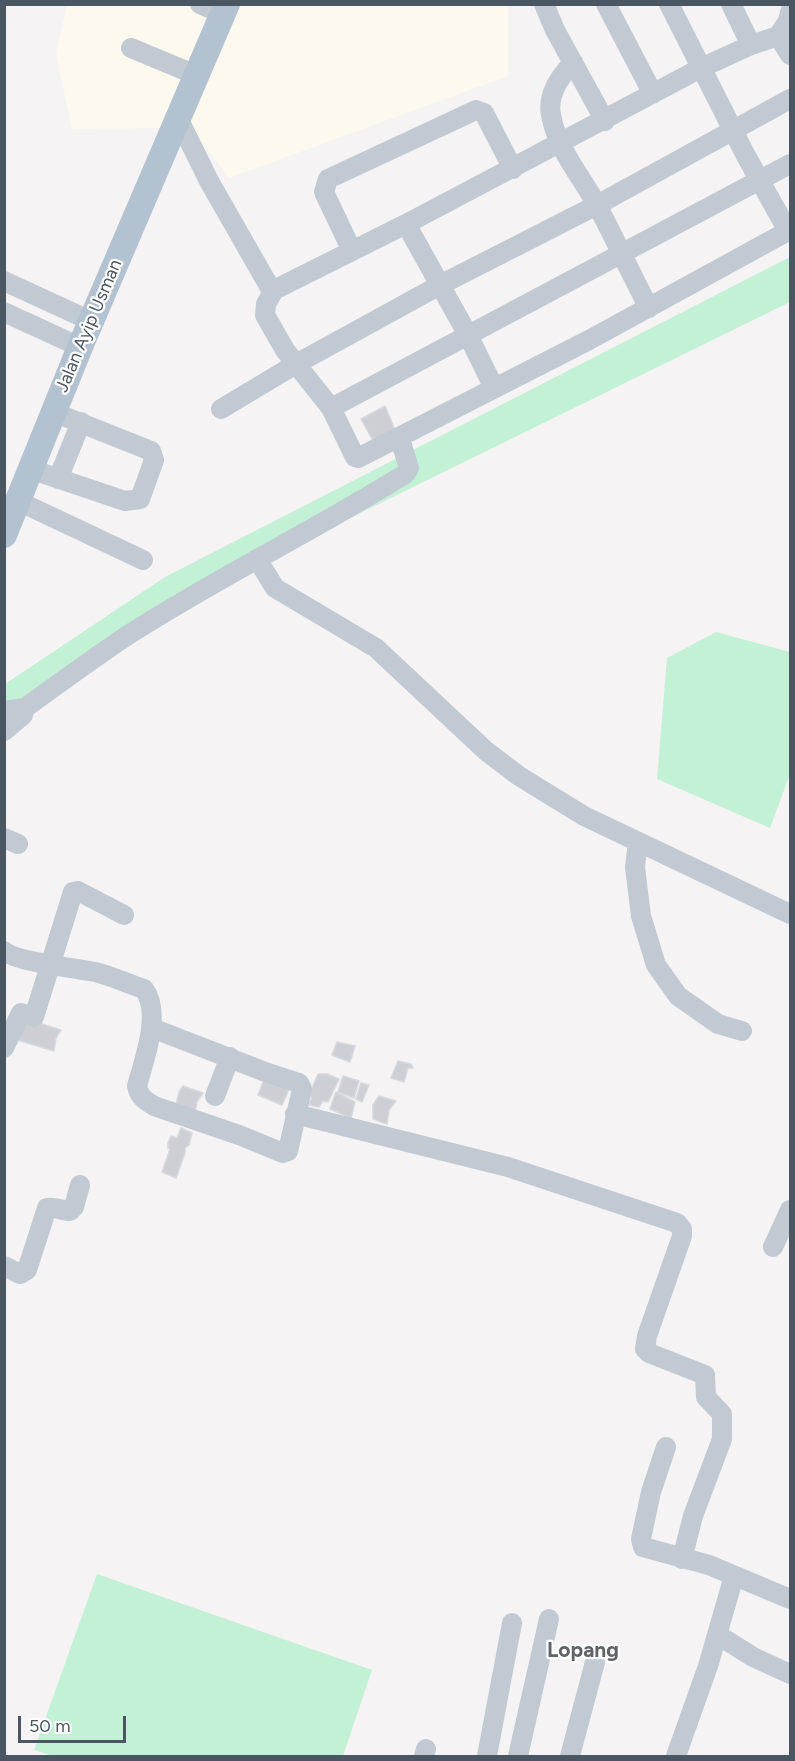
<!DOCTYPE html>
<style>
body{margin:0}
#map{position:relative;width:795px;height:1761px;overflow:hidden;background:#f5f3f3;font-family:Figtree,sans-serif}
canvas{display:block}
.frame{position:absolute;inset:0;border:6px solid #4a5661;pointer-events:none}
.scale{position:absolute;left:18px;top:1716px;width:108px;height:27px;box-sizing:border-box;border:3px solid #4a5661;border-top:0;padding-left:8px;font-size:18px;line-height:21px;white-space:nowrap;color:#4a5661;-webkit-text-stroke:4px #fff;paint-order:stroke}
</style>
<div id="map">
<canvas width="795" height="1761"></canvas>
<div class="frame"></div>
<div class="scale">50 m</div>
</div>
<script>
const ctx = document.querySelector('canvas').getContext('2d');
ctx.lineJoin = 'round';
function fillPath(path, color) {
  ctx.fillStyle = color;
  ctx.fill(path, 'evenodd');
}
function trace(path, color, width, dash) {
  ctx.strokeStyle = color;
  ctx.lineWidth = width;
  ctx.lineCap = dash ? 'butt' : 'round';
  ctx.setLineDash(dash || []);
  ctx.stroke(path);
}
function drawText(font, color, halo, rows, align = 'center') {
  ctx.font = font + ' Figtree,sans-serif';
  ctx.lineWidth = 4.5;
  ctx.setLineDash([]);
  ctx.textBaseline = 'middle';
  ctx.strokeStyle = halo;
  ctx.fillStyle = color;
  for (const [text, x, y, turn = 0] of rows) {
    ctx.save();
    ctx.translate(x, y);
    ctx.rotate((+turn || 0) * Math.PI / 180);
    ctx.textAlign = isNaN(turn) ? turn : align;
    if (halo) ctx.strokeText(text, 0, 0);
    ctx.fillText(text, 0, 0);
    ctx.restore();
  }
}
fillPath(new Path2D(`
 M67,5H508V76L229,178L191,128L72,129L56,54Z`), '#fdf9ef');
fillPath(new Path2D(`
 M790,257V302L189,597L5,722V684L165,577Z
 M716,632L790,652V774L770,828L657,779L667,658Z
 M97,1574L372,1670L343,1756H53L34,1750Z`), '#c3f1d5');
const building = new Path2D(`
 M385,406L395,430L385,436L372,439L361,419Z
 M20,1017L61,1030L56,1038L54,1051L14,1039Z
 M337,1042L355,1046L350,1062L332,1055Z
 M398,1061L411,1064L413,1068H408L404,1082L391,1078Z
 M318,1074H327L339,1079L328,1102L323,1101L319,1107L309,1105L312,1097L309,1095Z
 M266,1075L291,1085L282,1105L258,1095Z
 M343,1076L359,1081L354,1098L338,1092Z
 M361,1083L369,1085L362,1102L356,1099Z
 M183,1086L203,1093L197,1102L195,1114L176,1105L179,1092Z
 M336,1092L355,1102L351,1118L330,1109Z
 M379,1096L396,1101L389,1110L387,1124L373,1119V1105Z
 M181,1128L192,1133L189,1145L185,1148V1153L176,1178L162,1172L170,1149L168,1148V1143L171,1136L177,1138Z`);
fillPath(building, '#cdcfd5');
trace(building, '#d7d9de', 1.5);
trace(new Path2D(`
 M200,4L223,14
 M544,4L555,30L605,121
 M606,4L653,94
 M669,4L745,154L788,231
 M731,4L751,45
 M790,12L788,21L778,36L751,45L701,68L406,224L274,290L266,304L265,315L285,350L331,408L355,457L358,458L589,340L790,230
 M778,36L790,55
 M131,48L196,75
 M573,62C560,77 547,94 551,115C557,149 581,176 597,205C615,239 631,274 649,308
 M178,118L209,181L269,286L274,290
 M406,224L468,335L494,388
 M352,251L324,192L328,179L476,110L484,113L513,169
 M4,281L91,321
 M4,312L80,347
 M331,408L790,164
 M221,409L296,364L440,285L597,205L790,99
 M30,469L125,501L140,499L154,460L151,451L53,412
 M58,479L81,422
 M18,501L143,560
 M257,559L275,588L376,648L486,751L519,776L584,816L790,914
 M4,711L25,708C58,684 91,660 125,637C216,578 314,531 405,474L409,468L400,439
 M4,731L23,715L25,708
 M4,838L18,844
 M638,842L635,867L641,916L656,965L678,996L718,1024L742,1031
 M4,951C16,962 77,968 95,972C112,976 128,984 144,989C162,1013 144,1060 137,1086C139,1097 145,1100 154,1106L239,1135L283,1153L288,1151L302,1089L299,1083L268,1073L152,1028
 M4,1048L21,1013L34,1017L73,892L78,891L124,915
 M215,1096L230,1057
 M295,1114L508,1167L677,1223L682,1229V1236L647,1336L645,1349L649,1353L705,1375L706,1397L722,1414V1439L693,1516L682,1559
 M773,1247L790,1210
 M4,1266L20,1274L27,1270L47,1208C55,1206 62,1211 70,1211L74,1207L80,1185
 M666,1447L651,1492L641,1539L643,1547L709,1565L790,1599
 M718,1635L753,1657L790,1674
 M424,1756L426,1749
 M487,1756L512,1623
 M518,1756L549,1619
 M570,1756L595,1662
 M676,1756L708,1666L734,1576`), '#c1cad2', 20);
trace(new Path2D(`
 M4,535L80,347L227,4`), '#b3c2d1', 26);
drawText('18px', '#4a5661', '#fff', [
 ["Jalan Ayip Usman",89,326,-67]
]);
drawText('bold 21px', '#5f6368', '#fff', [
 ["Lopang",583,1651]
]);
</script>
